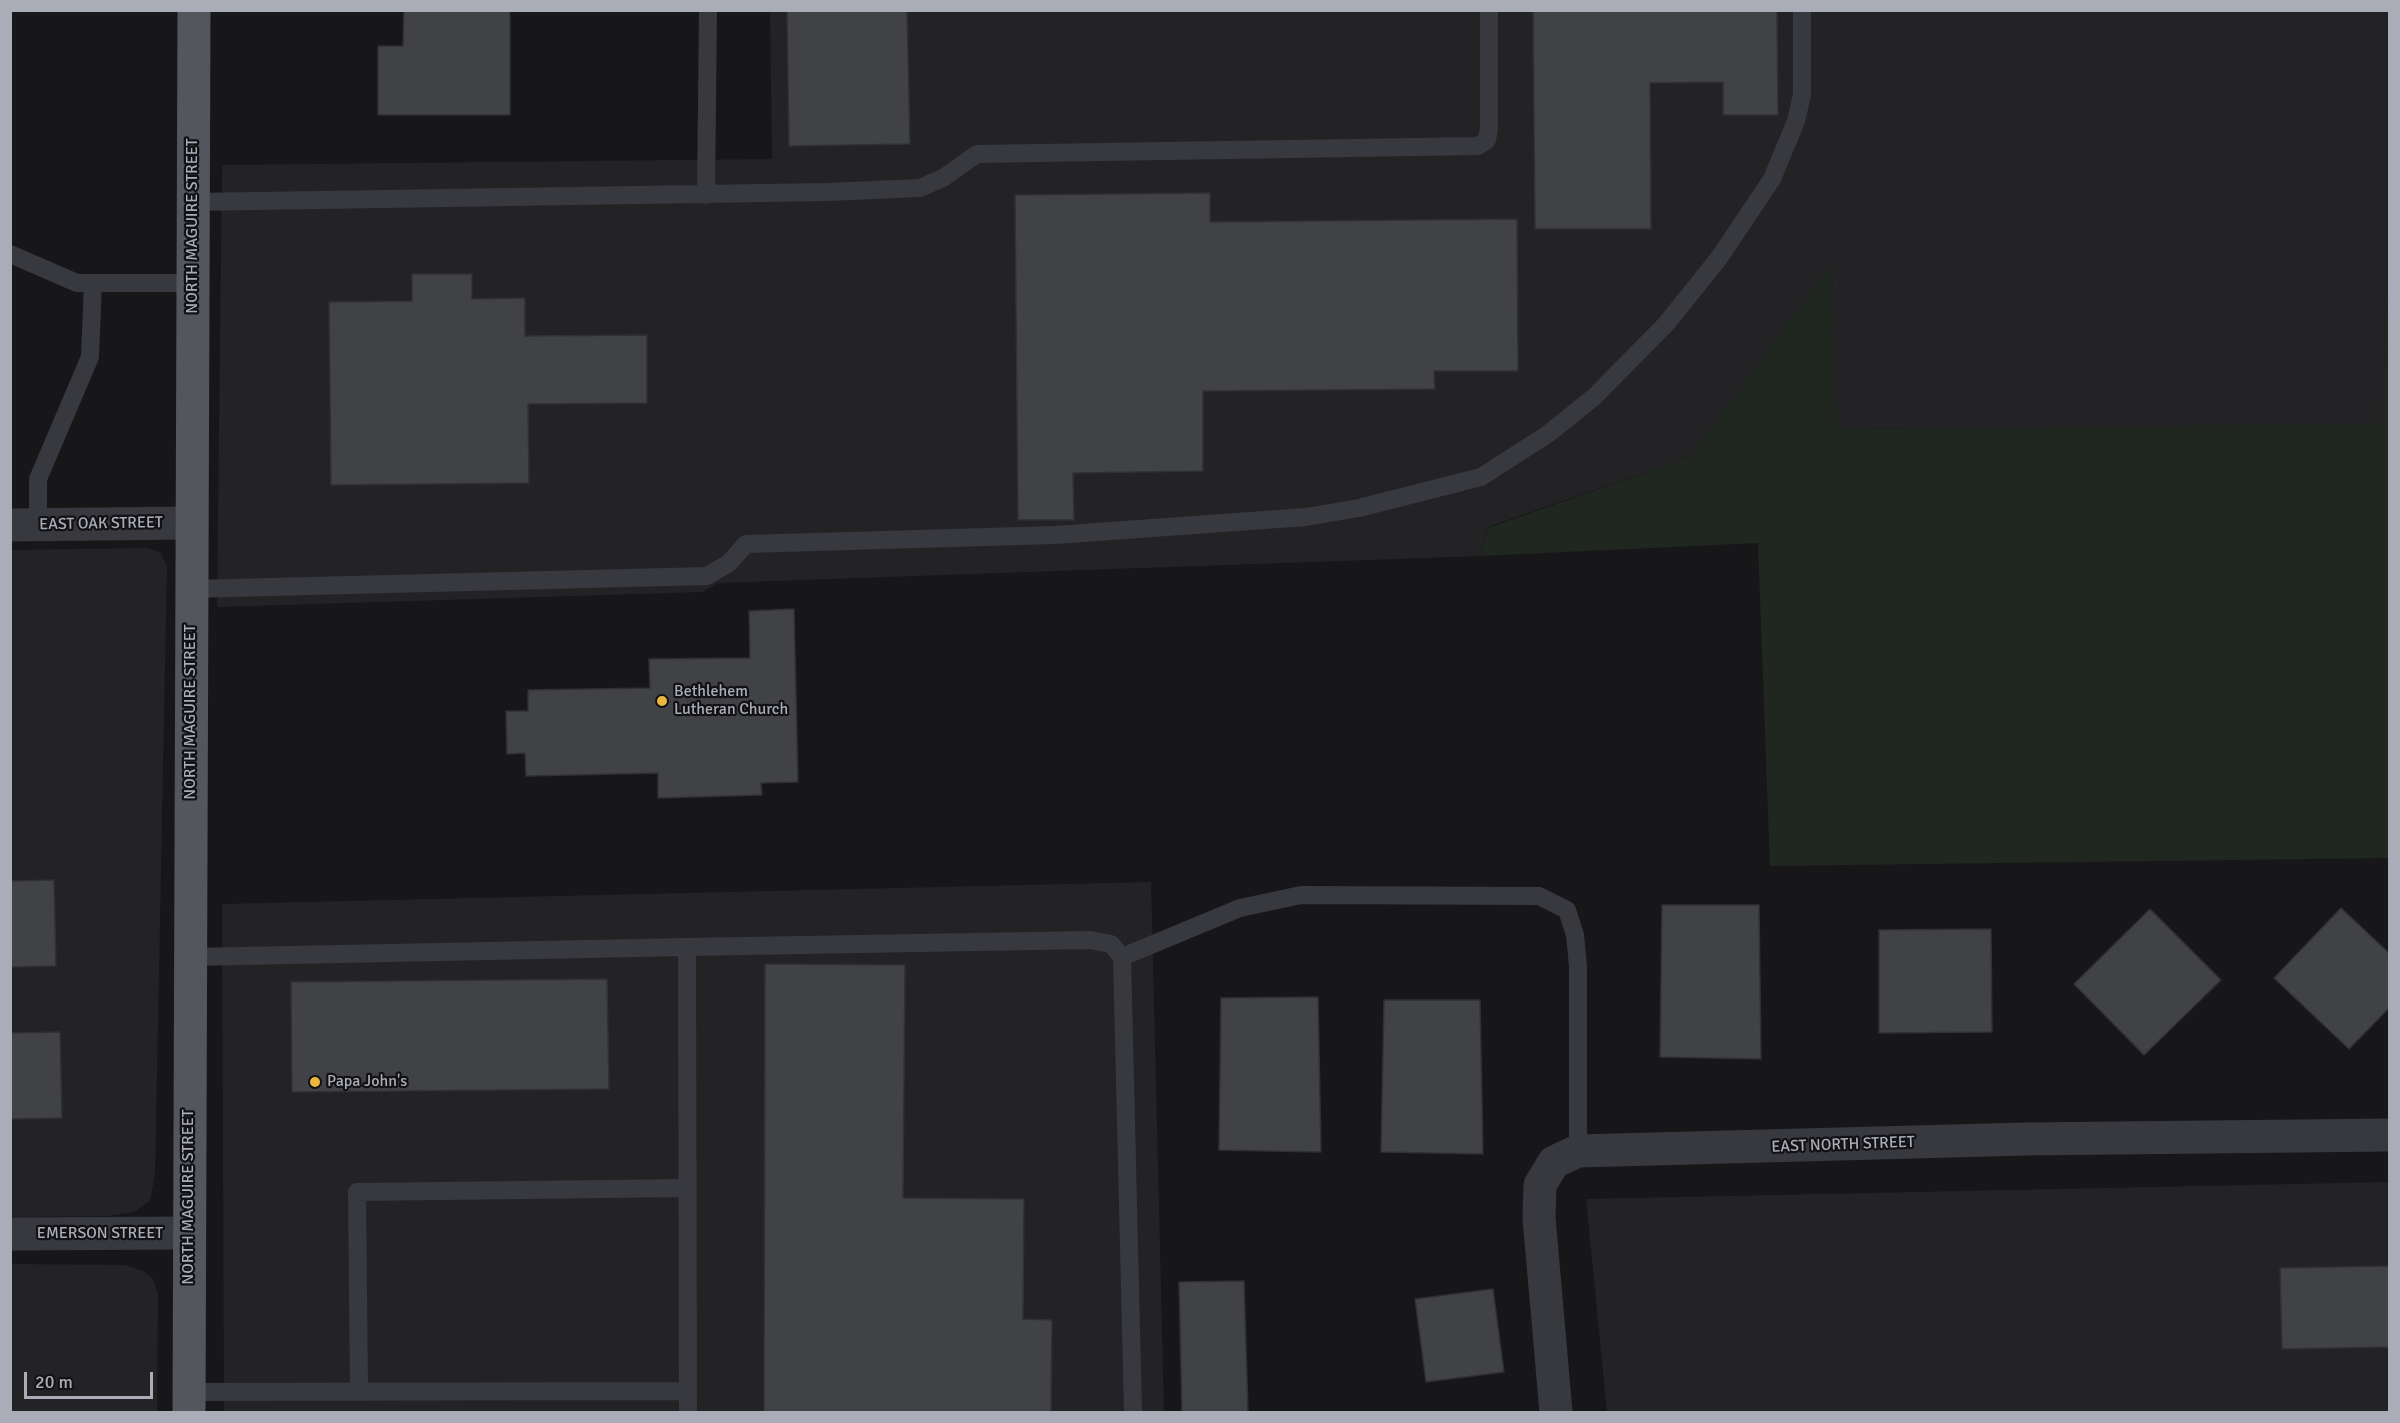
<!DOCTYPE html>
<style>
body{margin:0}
#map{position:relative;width:2400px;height:1423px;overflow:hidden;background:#171719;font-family:Signika,sans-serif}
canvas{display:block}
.frame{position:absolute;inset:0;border:12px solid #aaadb8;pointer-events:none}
.scale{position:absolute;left:24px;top:1372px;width:129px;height:27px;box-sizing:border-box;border:3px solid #aaadb8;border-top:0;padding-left:8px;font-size:18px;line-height:21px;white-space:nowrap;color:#aaadb8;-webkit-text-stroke:4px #121214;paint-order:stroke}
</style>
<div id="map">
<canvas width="2400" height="1423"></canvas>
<div class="frame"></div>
<div class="scale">20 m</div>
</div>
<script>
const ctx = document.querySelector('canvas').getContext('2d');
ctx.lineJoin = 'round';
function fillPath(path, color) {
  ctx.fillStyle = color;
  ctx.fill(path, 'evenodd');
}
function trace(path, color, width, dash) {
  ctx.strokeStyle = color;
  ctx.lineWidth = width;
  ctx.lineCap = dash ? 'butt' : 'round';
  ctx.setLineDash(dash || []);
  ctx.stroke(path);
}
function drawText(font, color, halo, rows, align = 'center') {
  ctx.font = font + ' Signika,sans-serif';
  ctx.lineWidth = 4.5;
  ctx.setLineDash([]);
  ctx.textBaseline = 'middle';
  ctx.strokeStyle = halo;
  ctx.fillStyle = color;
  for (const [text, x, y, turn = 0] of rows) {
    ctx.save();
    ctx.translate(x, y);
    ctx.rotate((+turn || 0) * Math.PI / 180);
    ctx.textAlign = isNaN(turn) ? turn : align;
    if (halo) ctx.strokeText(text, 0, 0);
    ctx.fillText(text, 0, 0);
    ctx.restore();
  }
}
fillPath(new Path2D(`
 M770,11H2389L2390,237L2382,425L1836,429L1832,264L1690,457L1488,527L1481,556L718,583L702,592L217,607L222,165L772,159Z
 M147,548L160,552L167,566L155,1174L150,1201L134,1212L108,1216L11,1217L10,550Z
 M1151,882L1164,1412H224L222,904Z
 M2389,1182V1412H1607L1586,1199Z
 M11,1264L125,1265L143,1271L153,1279L158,1295L157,1412H11Z`), '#232326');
fillPath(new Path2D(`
 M2389,237V858L1770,866L1758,543L1481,556L1488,528L1690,457L1832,263L1837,429L2382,424Z`), '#1f2720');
const building = new Path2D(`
 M404,10H510V115H378V46H403Z
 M787,10H907L910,144L789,146Z
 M1533,10H1777L1778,115H1723V82L1650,83L1651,229H1535Z
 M1210,193V222L1517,219L1518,371H1434L1435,389L1203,391V471L1073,473L1074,520H1018L1015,195Z
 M412,274H472V299L525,298V336L647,335V403L528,404L529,483L331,485L329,302L412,301Z
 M794,609L798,782L761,783L762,795L658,798V773L526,776L525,753L507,754L506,711H528V690L650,688L649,659L750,658L749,611Z
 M54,880L56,966L10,967V881Z
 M1662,905H1759L1761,1059L1660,1057Z
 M2341,908L2390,954V1007L2349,1049L2274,978Z
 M2150,909L2221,980L2144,1055L2074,984Z
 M1991,929L1992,1032L1879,1033V930Z
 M765,964L905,965L903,1198L1024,1199L1023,1319L1052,1320L1051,1412H764Z
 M607,979L609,1089L292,1092L291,982Z
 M1318,997L1321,1152L1219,1150L1221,998Z
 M1384,1000H1480L1483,1154L1381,1152Z
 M60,1032L62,1118L10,1119V1033Z
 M2390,1266V1347L2282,1349L2280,1268Z
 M1244,1281L1248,1412H1182L1179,1282Z
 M1493,1289L1504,1372L1426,1382L1415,1299Z`);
fillPath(building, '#414246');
trace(building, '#313135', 1.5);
trace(new Path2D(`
 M706,195L708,10
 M193,202L827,192L920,188L943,178L977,154L1478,146L1487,140L1489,128V10
 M10,254L77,283H193
 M38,525V479L90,357L93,283
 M191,589L707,576L729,563L746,544L1055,535L1306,517L1359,508L1481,477L1548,434L1594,397L1666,324L1719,258L1772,179L1796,121L1802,95V10
 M687,947L1090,940L1111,944L1122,957L1133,1412
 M191,957L687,947L688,1412
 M1122,957L1240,908L1301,895L1539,896L1567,910L1575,935L1578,966V1151
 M359,1391L357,1192L687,1188
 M189,1392L687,1391`), '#38393e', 18);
trace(new Path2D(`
 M10,525L191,523
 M10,1234L189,1233
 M1556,1412L1539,1218L1540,1185L1554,1162L1578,1151L2026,1139L2390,1135`), '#38393e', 33);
trace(new Path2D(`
 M189,1412L194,10`), '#54565d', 33);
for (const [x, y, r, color] of [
 [662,701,6,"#ebb83d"],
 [315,1082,6,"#ebb83d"]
]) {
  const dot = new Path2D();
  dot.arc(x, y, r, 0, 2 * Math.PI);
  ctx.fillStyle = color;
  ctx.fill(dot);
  trace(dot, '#121214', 2);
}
drawText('16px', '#aaadb8', '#121214', [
 ["NORTH MAGUIRE STREET",193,226,-90],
 ["EAST OAK STREET",101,524,-1],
 ["NORTH MAGUIRE STREET",191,712,-90],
 ["EAST NORTH STREET",1843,1145,-2],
 ["NORTH MAGUIRE STREET",189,1197,-90],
 ["EMERSON STREET",100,1234]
]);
drawText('16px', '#aaadb8', '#121214', [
 ["Bethlehem",674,692],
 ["Lutheran Church",674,710],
 ["Papa John's",327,1082]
], 'left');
</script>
